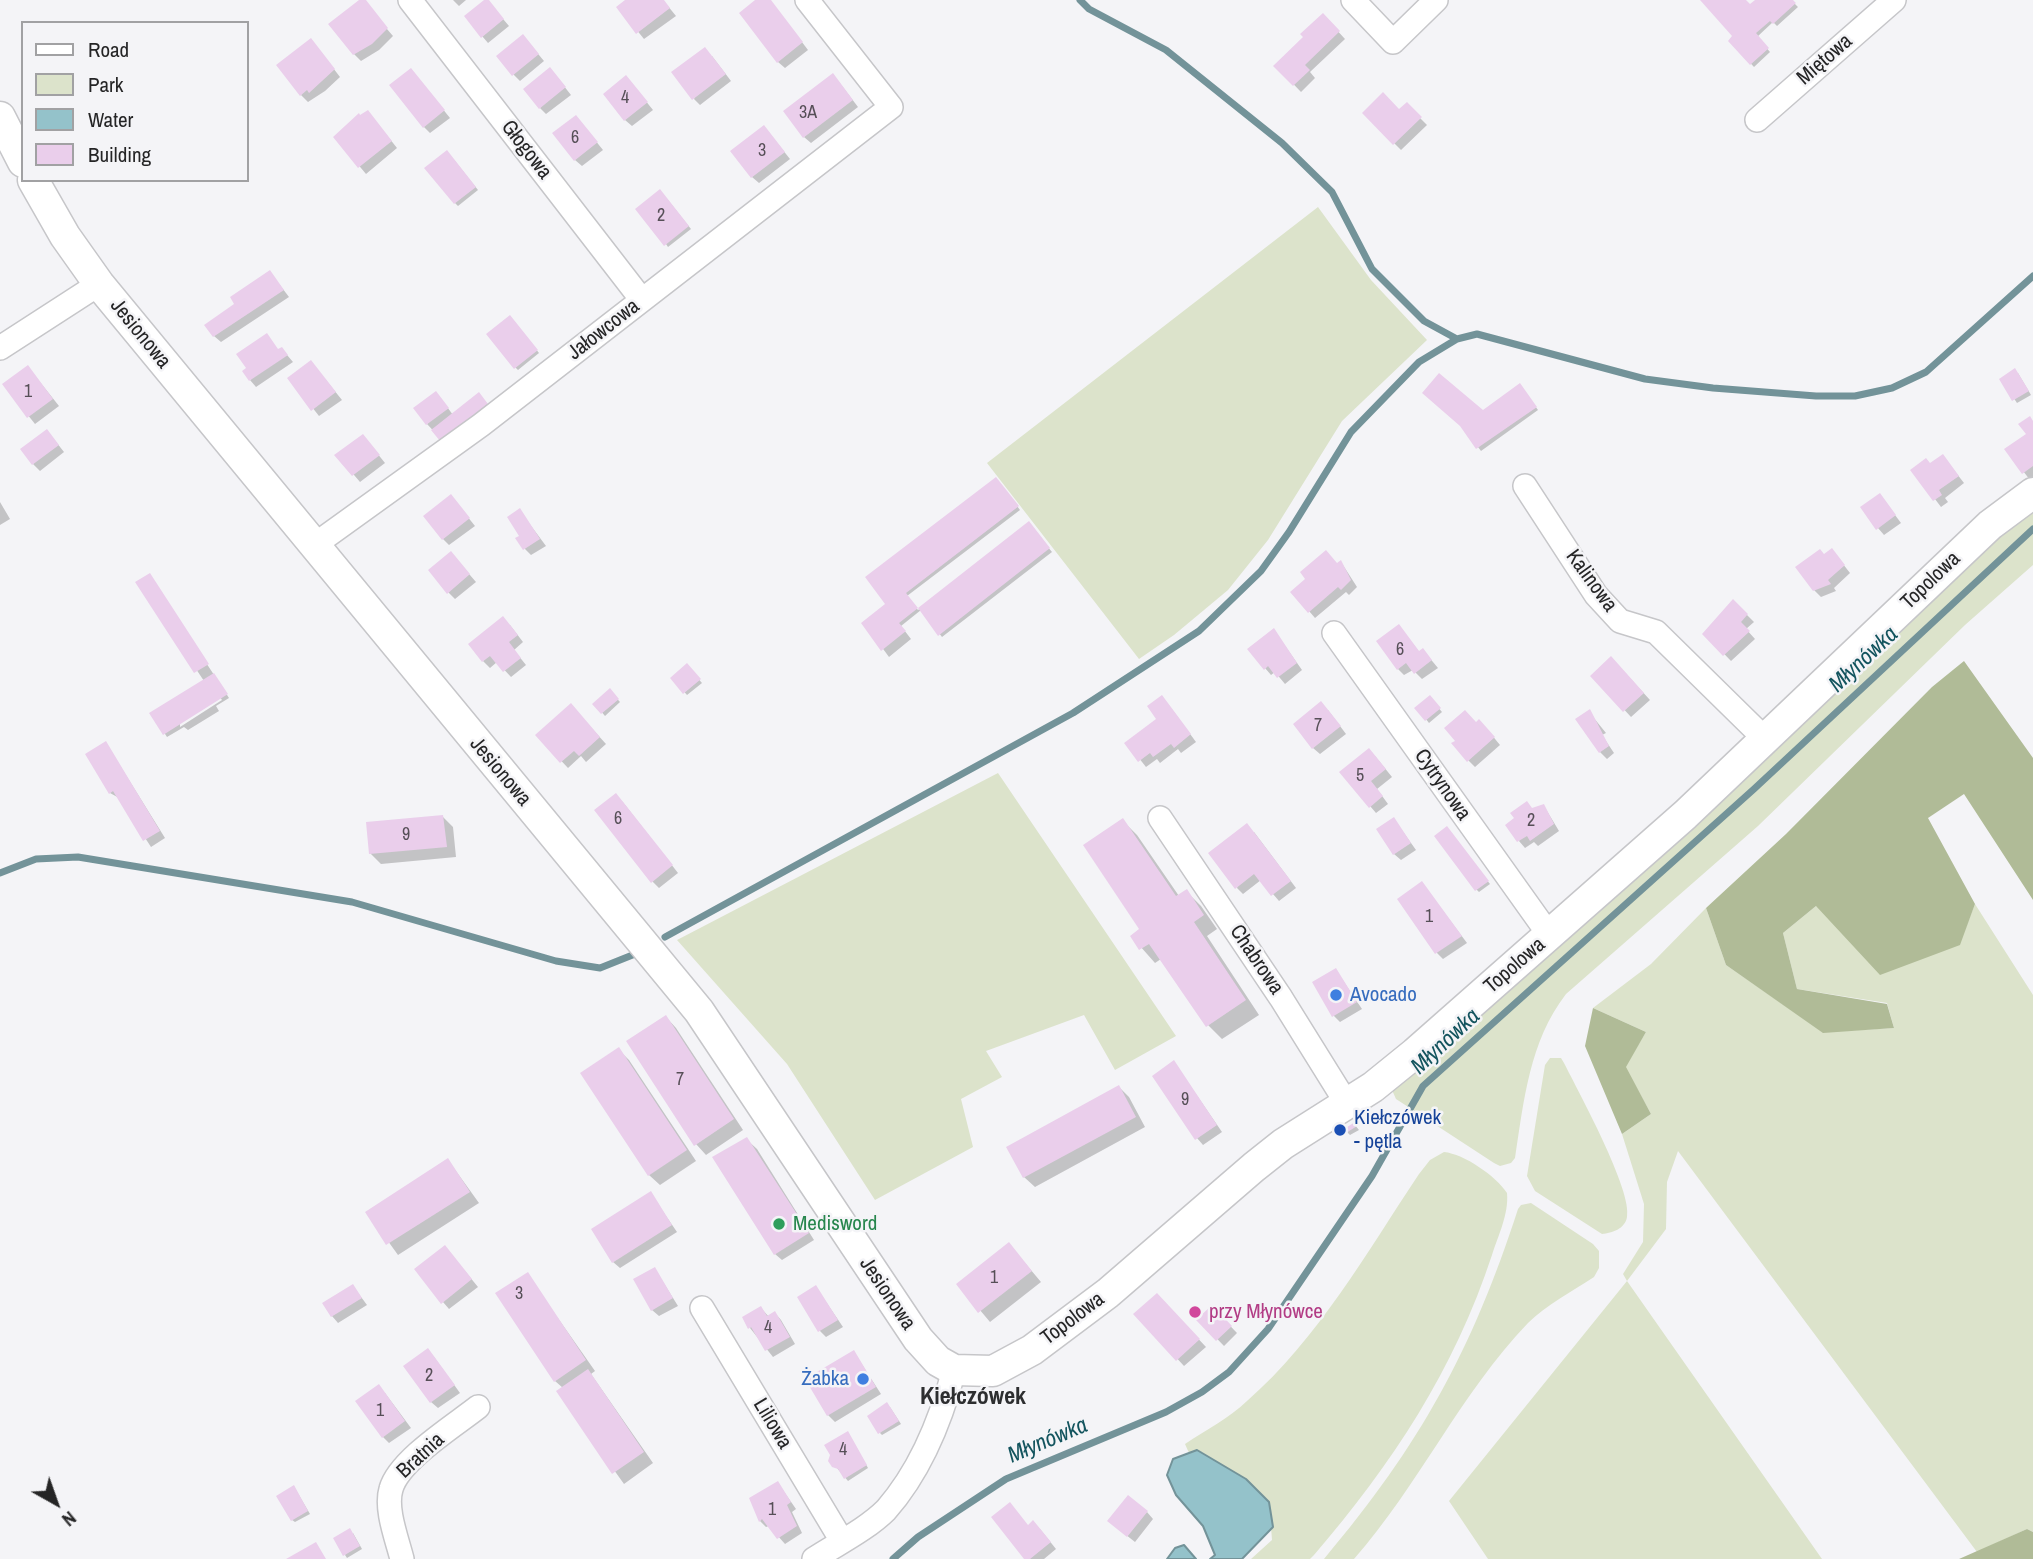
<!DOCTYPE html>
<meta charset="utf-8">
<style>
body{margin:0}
#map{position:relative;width:2033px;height:1559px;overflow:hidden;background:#f4f4f7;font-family:"Archivo Narrow",sans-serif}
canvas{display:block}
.legend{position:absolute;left:21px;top:21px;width:228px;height:161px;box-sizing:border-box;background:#f4f4f7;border:2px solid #a1a1a3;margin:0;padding:9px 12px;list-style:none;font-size:21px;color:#252526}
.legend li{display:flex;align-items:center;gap:14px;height:35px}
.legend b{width:35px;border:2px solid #a1a1a3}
.north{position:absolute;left:21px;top:1468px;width:70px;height:70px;-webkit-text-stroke:5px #f4f4f7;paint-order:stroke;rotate:140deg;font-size:19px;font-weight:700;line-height:28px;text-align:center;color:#252526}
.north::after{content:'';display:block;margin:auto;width:24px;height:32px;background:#252526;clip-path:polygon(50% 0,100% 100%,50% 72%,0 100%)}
</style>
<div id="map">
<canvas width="2033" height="1559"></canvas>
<ul class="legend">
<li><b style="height:9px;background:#fff"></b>Road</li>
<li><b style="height:19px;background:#dce3cb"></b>Park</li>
<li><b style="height:19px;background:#94c2ca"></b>Water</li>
<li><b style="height:19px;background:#eaceeb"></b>Building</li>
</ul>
<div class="north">N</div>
</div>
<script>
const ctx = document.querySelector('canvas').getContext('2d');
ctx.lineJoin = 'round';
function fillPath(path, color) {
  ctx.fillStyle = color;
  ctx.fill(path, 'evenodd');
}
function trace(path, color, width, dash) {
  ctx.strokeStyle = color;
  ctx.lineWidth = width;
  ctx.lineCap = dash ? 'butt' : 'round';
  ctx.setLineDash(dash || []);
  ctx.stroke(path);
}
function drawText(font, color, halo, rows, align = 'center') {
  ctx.font = font + ' "Archivo Narrow",sans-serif';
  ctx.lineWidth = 5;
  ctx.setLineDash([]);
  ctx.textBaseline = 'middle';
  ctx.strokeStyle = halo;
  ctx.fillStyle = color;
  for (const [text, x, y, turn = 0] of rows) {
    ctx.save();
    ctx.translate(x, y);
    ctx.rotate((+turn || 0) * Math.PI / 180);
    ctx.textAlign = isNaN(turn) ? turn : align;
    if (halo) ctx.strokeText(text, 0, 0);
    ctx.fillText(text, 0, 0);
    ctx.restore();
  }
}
fillPath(new Path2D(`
 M1318,207L1371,280L1427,340L1342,421L1268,540L1228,590L1174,635L1139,659L987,463Z
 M2033,503V565L1965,625L1758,826L1566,994C1529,1042 1524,1101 1515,1158L1511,1163L1500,1166L1494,1163L1396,1099L1392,1090Z
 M998,773L1176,1036L1115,1070L1084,1015L986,1051L1002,1077L961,1099L973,1147L875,1200L787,1064L677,940Z
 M1975,904L2033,995V1532L2027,1529L1977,1552L1678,1151L1667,1182L1666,1229L1627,1281L1822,1559H1488L1449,1501L1627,1281L1623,1274L1643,1242L1644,1204L1622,1134L1651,1114L1625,1067L1646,1032L1593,1008L1651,964L1706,908L1726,965L1823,1032L1894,1028L1887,1003L1797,989L1783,933L1816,906L1959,945Z
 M1550,1058H1561L1564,1063C1578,1091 1633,1191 1627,1217C1625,1229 1612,1233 1602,1234L1535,1191L1527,1176L1545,1065Z
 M1444,1152C1464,1154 1496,1176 1507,1193C1509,1214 1498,1236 1492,1255C1454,1370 1393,1463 1314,1555L1310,1559H1251L1272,1540L1269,1502L1246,1479L1198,1450L1189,1453L1185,1444C1206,1430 1229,1418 1247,1401C1318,1339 1367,1252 1419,1174L1430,1160Z
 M1531,1203L1593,1244L1599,1251V1268L1594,1277C1573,1291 1546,1305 1528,1323C1460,1394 1419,1485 1354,1559H1324C1420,1445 1472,1351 1518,1209L1521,1205Z`), '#dce3cb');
fillPath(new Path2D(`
 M1964,661L2033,758V900L1964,794L1928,818L1975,904L1960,945L1880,975L1816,906L1783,933L1797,989L1887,1004L1894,1028L1823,1033L1726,965L1706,908L1786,834L1932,687Z
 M1593,1008L1646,1032L1626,1067L1651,1114L1622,1134L1585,1046Z
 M2027,1529L2033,1532V1559H1959Z`), '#b0bb97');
const water = new Path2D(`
 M1197,1450L1246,1479L1269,1502L1273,1527L1242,1559H1210L1215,1555L1203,1526L1176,1495L1167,1475L1173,1459Z
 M1184,1545L1196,1559H1167L1175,1548Z`);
fillPath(water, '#94c2ca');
trace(water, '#739399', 2);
fillPath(new Path2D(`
 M362,0L393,36L379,50L361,61L354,54Z
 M453,0H466L459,6Z
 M487,0L509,26L488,43L482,36Z
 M628,0H663L676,16L644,39L618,7Z
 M758,0H770L808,50L785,68L778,62Z
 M1703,0H1744L1750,7L1758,0H1791L1798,7L1777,26L1773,22L1757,37L1770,52L1754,67L1730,41L1735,36Z
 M1323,15L1345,39L1310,72L1315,78L1301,92L1276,66L1306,37Z
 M529,43L544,61L520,81L513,74Z
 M317,47L340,77L325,91L308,102L301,95Z
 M712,56L731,81L700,105L694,99Z
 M556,76L571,95L546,114L540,108Z
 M417,77L450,118L430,133L424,127Z
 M839,82L858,107L811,143L804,137Z
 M632,84L653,110L632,126L625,120Z
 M1407,105L1427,125L1401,150L1364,113L1399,112Z
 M374,119L397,148L366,174L336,138Z
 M582,124L603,150L582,166L575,160Z
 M770,134L790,159L759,183L752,177Z
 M450,155L478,190L458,206L455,203Z
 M663,194L691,229L668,247L666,244Z
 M270,272L289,297L221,342L214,336L237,305Z
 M512,320L539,353L518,370L515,367Z
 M282,349L293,362L256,387L250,380Z
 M28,367L59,406L35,424L4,385Z
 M317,369L342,400L319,416L289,378Z
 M2018,373L2031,395L2017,403L2001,379Z
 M1522,388L1538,410L1481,451L1462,426Z
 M442,400L453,415L485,401L493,412L442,440L427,424Z
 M2033,421V477L2030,480L2006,449L2028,434Z
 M53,438L64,452L40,471L33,464Z
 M369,443L385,463L360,482L337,455Z
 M1943,456L1964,483L1945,498L1948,502L1941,507L1913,470L1931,465Z
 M999,482L1020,510L907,596L918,610L1029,524L1052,552L942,637L921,610L901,626L911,639L889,657L864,623L887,604Z
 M1880,495L1901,523L1884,535L1878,528Z
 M451,496L475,526L449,545L443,539Z
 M0,502L10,519L0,525Z
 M520,511L546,546L531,555L525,549Z
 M1832,550L1850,573L1834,588L1836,591L1821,597L1814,590Z
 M457,560L476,582L455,599L448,592Z
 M1341,562L1357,587L1349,595L1346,592L1315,618L1309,611Z
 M149,575L229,698L216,706L219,711L188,730L184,727L167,737L152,714L204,681L138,582ZM220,697L222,700L180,727V723Z
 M1734,602L1754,622L1746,629L1755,639L1731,661L1705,634Z
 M510,625L523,642L514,650L526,665L511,677L497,662L490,668L483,661Z
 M1399,626L1420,653L1423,650L1438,668L1422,679L1413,670L1404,675L1398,669Z
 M1274,630L1302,670L1285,684L1275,672L1271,675L1265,668Z
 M1618,665L1650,700L1631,717L1593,676Z
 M687,666L702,683L687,695L672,678Z
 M610,691L620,702L605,716L595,704Z
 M1430,698L1442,712L1429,723L1417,708Z
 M1168,704L1196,742L1181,753L1178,749L1160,763L1157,759L1146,767L1127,743L1159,719Z
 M1328,710L1346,734L1320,754L1313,748Z
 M577,712L606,744L586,762L581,756L568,768L537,735Z
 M1589,712L1606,733L1602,735L1614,753L1607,759L1600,752Z
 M1476,724L1486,728L1500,745L1475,767L1468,760Z
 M106,743L165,838L151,847L119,798L110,793Z
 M1375,756L1392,777L1377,789L1388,804L1376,813L1341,772Z
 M622,801L678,873L659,888L652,881Z
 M1544,806L1559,831L1538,846L1534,842L1525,848L1519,841L1533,810Z
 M443,817L453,827L456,857L381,864L370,853Z
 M1394,819L1416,850L1401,860L1394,854Z
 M1123,821L1137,835L1179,896L1187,892L1201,906L1217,929L1207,936L1259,1015L1222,1039L1208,1025L1161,959L1155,963L1132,937L1142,930Z
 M1254,832L1296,888L1279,901L1261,880L1243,894L1237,888Z
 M1474,864L1490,884L1479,892L1476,889Z
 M1422,883L1467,943L1443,959L1437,953Z
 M1336,970L1362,1009L1340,1022L1334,1016Z
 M666,1017L676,1028L743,1130L706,1155L696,1144Z
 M619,1050L629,1060L696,1161L660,1185L649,1175Z
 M1174,1062L1222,1132L1203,1145L1197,1138Z
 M1119,1087L1129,1097L1145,1127L1035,1187L1024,1177Z
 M1355,1125L1359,1130L1350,1135L1347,1132Z
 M746,1139L757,1149L814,1240L782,1260L775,1254Z
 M448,1160L479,1203L398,1255L367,1212Z
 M651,1194L677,1232L620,1268L613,1262Z
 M1009,1244L1041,1282L990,1322L958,1284Z
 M451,1254L478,1287L449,1309L443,1302Z
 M655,1269L678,1306L659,1316L652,1310Z
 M527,1274L595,1371L591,1374L653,1463L624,1484L558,1392L563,1388L555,1381Z
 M353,1286L367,1305L338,1323L332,1316Z
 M816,1287L843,1327L826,1337L820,1331Z
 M1157,1295L1206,1347L1184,1366L1136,1314Z
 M1212,1307L1237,1333L1224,1346L1199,1320Z
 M761,1308L769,1317L775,1313L781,1320L795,1344L773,1357L750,1328Z
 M854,1352L881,1394L835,1422L828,1415Z
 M434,1357L460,1393L438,1408L431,1402Z
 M385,1393L411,1428L389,1443L383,1437Z
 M890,1407L901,1424L882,1435L880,1433Z
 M850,1436L868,1468L848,1481L830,1460Z
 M778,1483L796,1509L792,1512L802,1533L785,1544L769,1526L766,1527L760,1521Z
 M296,1490L310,1514L295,1522L292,1520Z
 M1147,1512L1153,1519L1135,1542L1116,1527Z
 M1040,1529L1056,1549L1044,1559H1027Z
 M353,1533L362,1549L347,1558L345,1555Z`), '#0003');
trace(new Path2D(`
 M1080,0L1089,9L1166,50L1282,143L1332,192L1372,269L1424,321L1457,339
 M0,873L36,859L78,857L352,902L556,961L600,968L635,954
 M665,937L1073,713L1199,631L1261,571L1289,532L1351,432L1419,362L1457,339L1477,334L1645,379L1713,388L1816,396H1855L1892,388L1926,372L2033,276
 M893,1559L918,1537L1006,1479L1166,1412L1202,1392L1229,1372L1268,1329L1372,1176L1423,1086L1754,789L2033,529`), '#739399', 7);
fillPath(new Path2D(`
 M359,0H366L388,28L372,44L353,55L328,24Z
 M484,0H489L504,19L481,38L464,16Z
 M625,0H664L670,8L636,34L616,7Z
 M755,0H771L803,42L777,63L739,13Z
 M1700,0H1746L1750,4L1755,0H1793L1796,3L1773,24L1770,21L1756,33L1769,48L1750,65L1728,41L1732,36Z
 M1323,13L1340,31L1305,65L1310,70L1293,86L1273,66L1303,37L1300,34Z
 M523,34L539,54L512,76L496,56Z
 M311,38L335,69L309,93L307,90L300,96L276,65Z
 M705,47L726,74L692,100L671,72Z
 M550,67L566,87L539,109L523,89Z
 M411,68L445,110L423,128L389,85Z
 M833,73L853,100L803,138L783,111Z
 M626,75L648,102L624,121L603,94Z
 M1383,92L1399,109L1407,102L1422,117L1393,145L1362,113Z
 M368,110L392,141L358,168L333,137L359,113L360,115Z
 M576,115L598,142L574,161L552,133Z
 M764,125L785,152L751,178L730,151Z
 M447,150L476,187L454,204L424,168Z
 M660,189L689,226L664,246L635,209Z
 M270,270L284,290L213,337L204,325L234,304L230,297Z
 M510,315L538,350L514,369L486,334Z
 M267,333L278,349L282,347L288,355L249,381L242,371L246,368L236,354Z
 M311,360L336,392L311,411L287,378Z
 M28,365L53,399L27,418L2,384Z
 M2015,368L2029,391L2012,401L1999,379Z
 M1439,373L1483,410L1520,383L1537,407L1476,449L1460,426L1422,393Z
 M436,391L449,408L426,425L413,408Z
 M479,392L488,404L440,441L431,430Z
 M2030,416L2033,421V466L2022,474L2004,449L2026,434L2018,424Z
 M47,429L59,445L32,465L20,449Z
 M363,434L380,455L352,476L334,455Z
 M1943,454L1959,476L1939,490L1942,495L1933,501L1910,470L1926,458L1930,463Z
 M996,477L1019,506L906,593L918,608L899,623L906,631L881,651L861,623L885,604L865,577Z
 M1880,493L1896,515L1876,530L1860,507Z
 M451,494L470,518L442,540L423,516Z
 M520,508L540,539L523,550L515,538L519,536L507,517Z
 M1029,521L1050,548L938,636L918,608Z
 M1832,548L1845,565L1828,580L1831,584L1813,591L1795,567L1820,549L1824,554Z
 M1326,550L1337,563L1341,560L1351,580L1341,590L1338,587L1308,613L1290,592L1305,579L1300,572Z
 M451,551L470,574L447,594L428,570Z
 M150,573L209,664L194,673L135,582Z
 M1733,599L1748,614L1741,622L1750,631L1723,656L1702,634Z
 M503,616L518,635L509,642L521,658L503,672L490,656L482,662L468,644Z
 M1399,624L1419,651L1423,648L1432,660L1414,674L1406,663L1397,670L1376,641Z
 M1274,628L1297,663L1277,678L1268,666L1264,670L1247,649Z
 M1611,656L1644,693L1623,712L1590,676Z
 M687,663L701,679L683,694L670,678Z
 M214,673L228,694L163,735L149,713Z
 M610,688L619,699L601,714L592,704Z
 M1162,695L1191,734L1174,748L1171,744L1153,757L1150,753L1138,762L1124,743L1156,719L1147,706Z
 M1430,695L1441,708L1425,721L1414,708Z
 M1321,701L1341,726L1312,749L1293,724Z
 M571,703L600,737L579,756L574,751L560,763L535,735Z
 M1590,709L1609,746L1599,753L1575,719Z
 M1465,710L1476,722L1479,719L1495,737L1467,762L1451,743L1455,741L1444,728Z
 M106,741L160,831L143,841L113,791L109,794L85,754Z
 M1369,748L1386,769L1371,781L1383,796L1369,808L1339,772Z
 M616,793L673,865L651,883L594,810Z
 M1527,801L1532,808L1544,804L1554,824L1530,841L1527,836L1517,842L1505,825L1514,818L1510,813Z
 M443,815L447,847L369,854L366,822Z
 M1394,817L1411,843L1393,855L1376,829Z
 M1123,818L1176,896L1187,889L1204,915L1194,922L1246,1000L1206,1027L1149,944L1139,950L1130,936L1139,929L1083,845Z
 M1247,823L1291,881L1271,896L1254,874L1235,889L1208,853Z
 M1447,826L1489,881L1475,891L1434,836Z
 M1422,881L1462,936L1435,954L1397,899Z
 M1336,968L1357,1002L1332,1017L1312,982Z
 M666,1015L734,1119L694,1146L626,1041Z
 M619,1047L687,1150L648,1176L580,1073Z
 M1174,1060L1217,1125L1195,1140L1152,1076Z
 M1119,1085L1136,1117L1023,1178L1006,1147Z
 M1355,1122L1357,1126L1346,1133L1344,1129Z
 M747,1137L809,1233L774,1255L712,1157Z
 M448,1158L470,1192L386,1245L365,1212Z
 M651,1191L672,1225L612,1263L591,1229Z
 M1009,1242L1032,1271L978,1313L956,1284Z
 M445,1245L472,1279L441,1304L414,1269Z
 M655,1267L673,1298L651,1311L633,1279Z
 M528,1272L586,1360L554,1382L495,1293Z
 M353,1284L362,1298L331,1317L322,1303Z
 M816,1285L838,1320L818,1332L797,1297Z
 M1157,1293L1200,1339L1176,1361L1133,1314Z
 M1212,1305L1232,1326L1216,1341L1196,1320Z
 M761,1306L767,1316L775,1311L790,1337L765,1351L751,1327L748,1329L742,1317Z
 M428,1348L455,1385L430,1403L403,1366Z
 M854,1350L876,1387L827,1416L805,1379Z
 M588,1369L644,1452L612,1474L556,1391Z
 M379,1384L405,1421L382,1438L355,1401Z
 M887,1402L899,1421L878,1434L867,1416Z
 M848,1431L867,1465L844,1479L838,1469L832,1467L828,1461L830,1455L824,1445Z
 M778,1481L791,1502L787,1505L797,1526L777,1539L762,1519L759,1522L749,1498Z
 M294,1485L308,1511L291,1521L276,1496Z
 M1128,1495L1148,1511L1127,1537L1107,1521Z
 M1010,1502L1028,1525L1033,1520L1051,1542L1030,1559H1024L991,1517Z
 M350,1528L360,1546L343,1556L333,1538Z
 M316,1542L326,1559H286Z`), '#eaceeb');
const minor = new Path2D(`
 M410,0L642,300
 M1353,0L1393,42L1436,0
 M1757,120L1894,0
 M0,348L99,284
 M1525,486L1596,595L1620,621L1656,632L1766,740
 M313,546L481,425L891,107L807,0
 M1334,633L1550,936
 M1160,818L1281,998L1347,1104
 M702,1308L842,1541
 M402,1559C397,1539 385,1509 391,1489C399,1460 454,1426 478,1407
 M814,1559C837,1544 867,1529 886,1510C921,1470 941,1420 954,1370`);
const tertiary = new Path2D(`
 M0,117L23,162
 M33,180L65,236L99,284L699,1011L918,1339L938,1361L954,1370L993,1371L1032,1350L1108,1293L1254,1167L1283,1144L1373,1087L1415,1053L1685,815L1990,525L2033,493`);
trace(minor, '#c6c6c9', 26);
trace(tertiary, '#c6c6c9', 33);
trace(minor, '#fff', 23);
trace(tertiary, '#fff', 30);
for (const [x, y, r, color] of [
 [1336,995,7,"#3f7fe0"],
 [1340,1130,7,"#1a4fb4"],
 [779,1224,7,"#2e9e5b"],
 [1195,1312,7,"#d1479c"],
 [863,1379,7,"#3f7fe0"]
]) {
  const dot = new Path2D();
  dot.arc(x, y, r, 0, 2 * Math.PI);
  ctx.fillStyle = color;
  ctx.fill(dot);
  trace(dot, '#f4f4f7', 2.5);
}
drawText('18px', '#564f57', null, [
 ["4",625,98],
 ["3A",808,113],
 ["6",575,138],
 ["3",762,151],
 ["2",661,216],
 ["1",28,392],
 ["6",1400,650],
 ["7",1318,726],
 ["5",1360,776],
 ["6",618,819],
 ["2",1531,821],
 ["9",406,835],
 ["1",1429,917],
 ["7",680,1080],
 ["9",1185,1100],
 ["1",994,1278],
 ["3",519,1294],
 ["4",768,1328],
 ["2",429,1376],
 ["1",380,1411],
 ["4",843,1450],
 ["1",772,1510]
]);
drawText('21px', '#252526', '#f4f4f7', [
 ["Miętowa",1825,60,-41],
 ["Głogowa",526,150,52],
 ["Jałowcowa",604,330,-38],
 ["Jesionowa",140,334,51],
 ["Kalinowa",1591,581,54],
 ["Topolowa",1931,581,-44],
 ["Jesionowa",500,772,50],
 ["Cytrynowa",1442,785,55],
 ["Chabrowa",1256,960,56],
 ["Topolowa",1515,966,-41],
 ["Jesionowa",887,1294,56],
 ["Topolowa",1073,1319,-37],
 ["Liliowa",772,1424,59],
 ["Bratnia",421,1456,-43]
]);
drawText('21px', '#366cbe', '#f4f4f7', [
 ["Avocado",1350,995],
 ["Żabka",849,1379,"right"]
], 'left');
drawText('21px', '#164399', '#f4f4f7', [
 ["Kiełczówek",1354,1118],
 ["- pętla",1354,1142]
], 'left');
drawText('21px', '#27864d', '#f4f4f7', [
 ["Medisword",793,1224]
], 'left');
drawText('21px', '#b23c85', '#f4f4f7', [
 ["przy Młynówce",1209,1312]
], 'left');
drawText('italic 23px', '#13545e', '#f4f4f7', [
 ["Młynówka",1864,660,-43],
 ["Młynówka",1446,1042,-43],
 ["Młynówka",1048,1441,-23]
]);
drawText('bold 24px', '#2d2e30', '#f4f4f7', [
 ["Kiełczówek",973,1398]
]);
</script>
